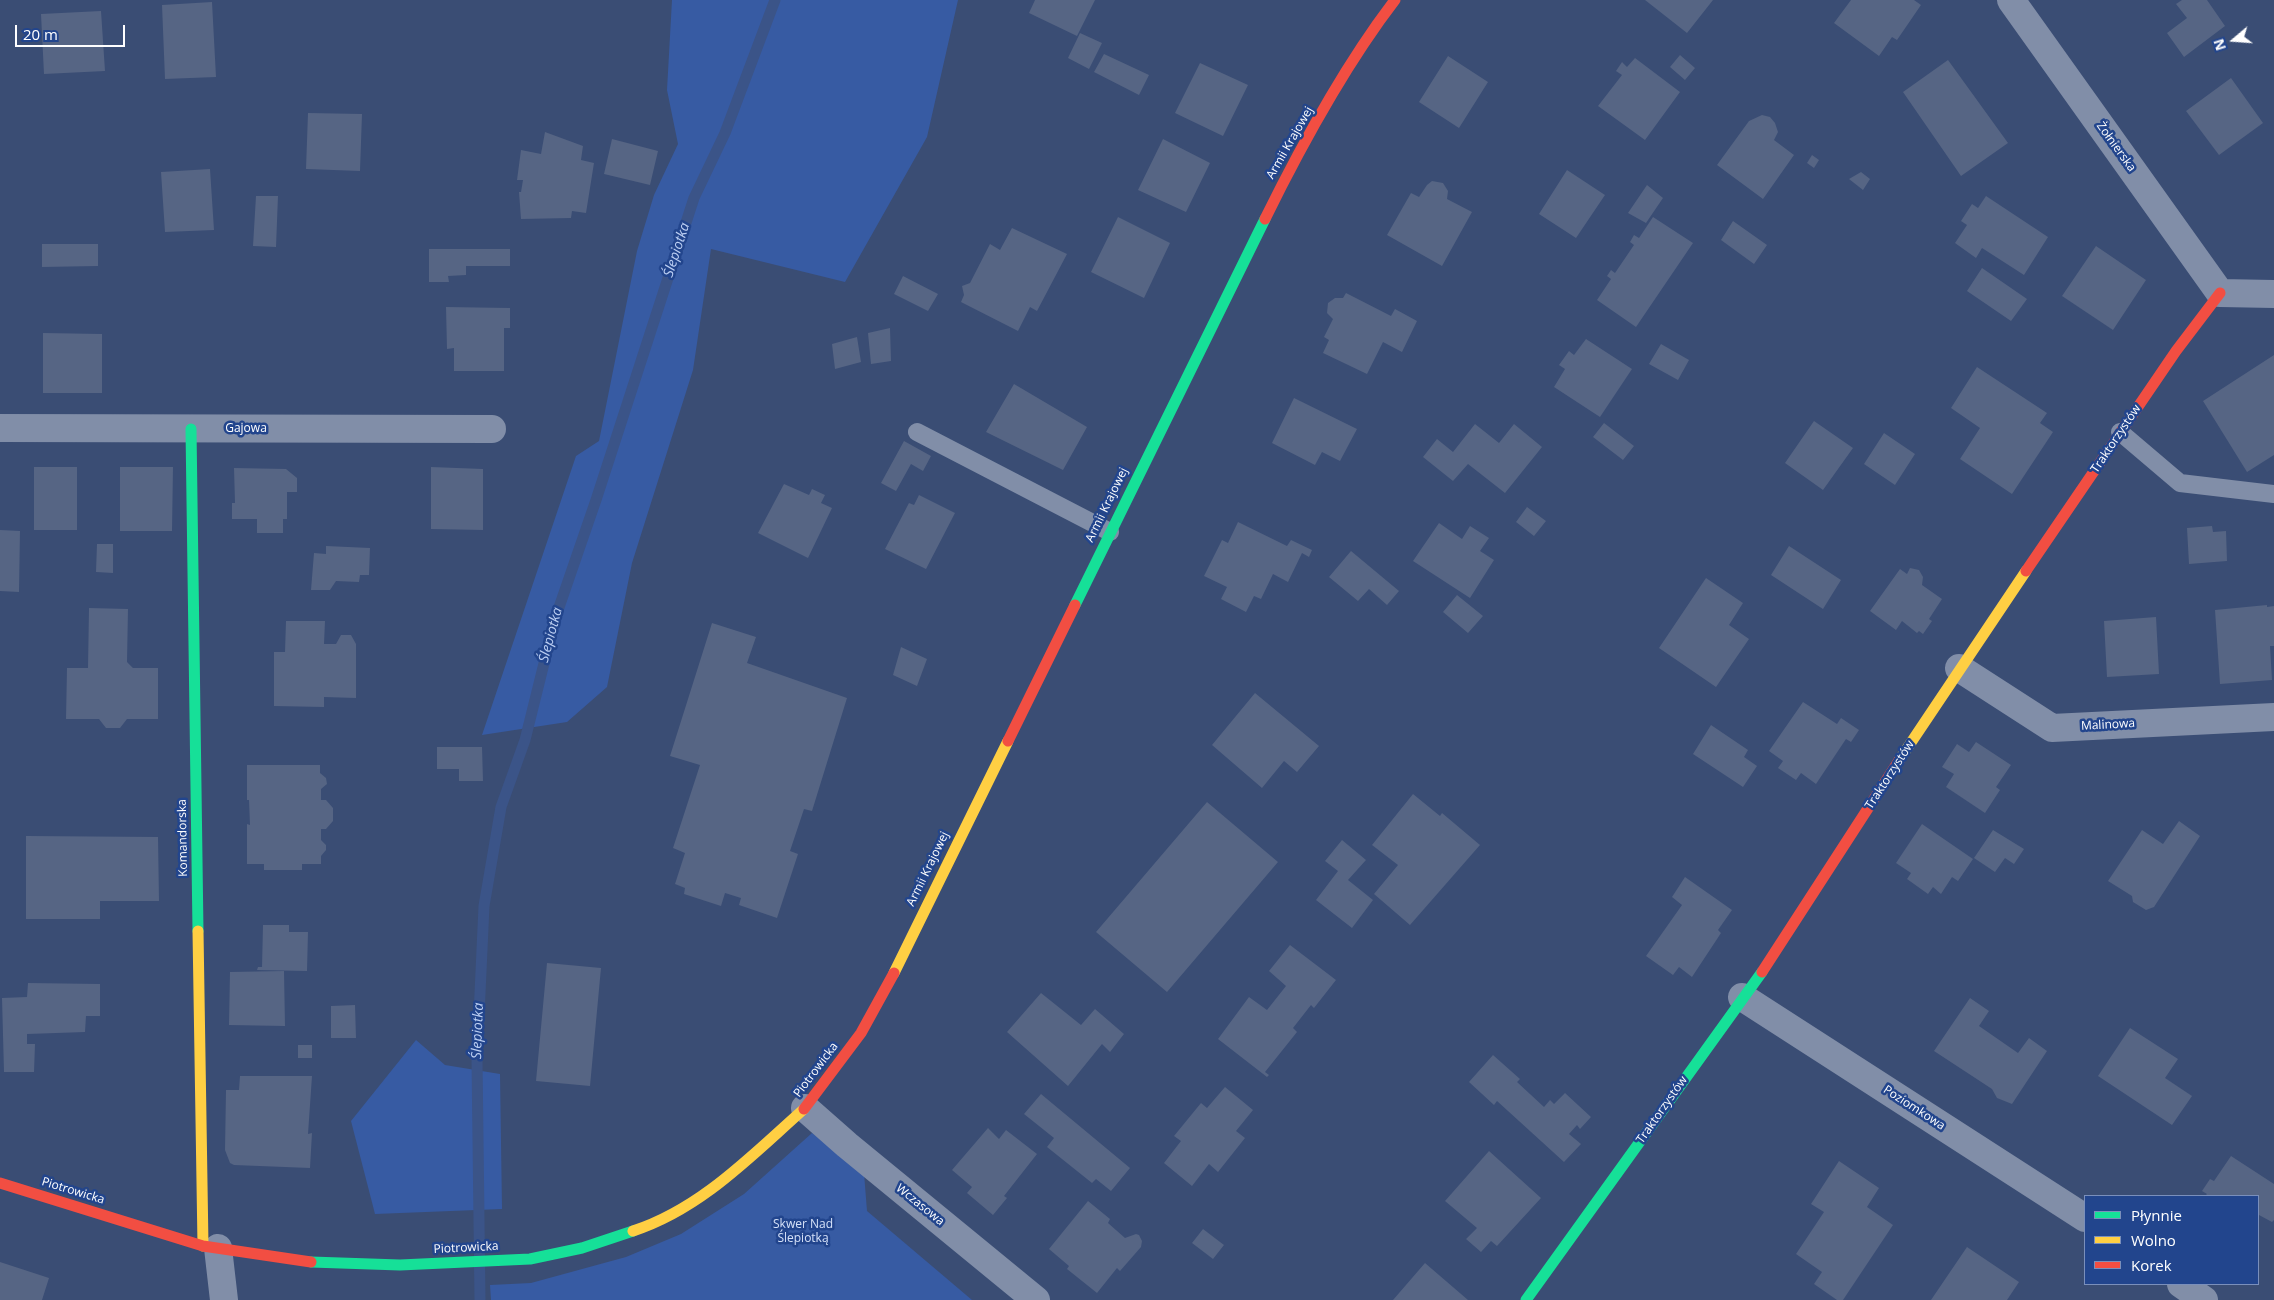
<!DOCTYPE html>
<meta charset="utf-8">
<style>
body{margin:0}
#map{position:relative;width:2274px;height:1300px;overflow:hidden;background:#3a4d74;font-family:"Open Sans",sans-serif}
canvas{display:block}
.legend{position:absolute;left:2084px;top:1195px;width:175px;height:90px;box-sizing:border-box;background:#22458d;border:1px solid #7a8fbb;margin:0;padding:6px 9px;list-style:none;font-size:15px;color:#fff}
.legend li{display:flex;align-items:center;gap:10px;height:25px}
.legend b{width:25px;border:1px solid #7a8fbb}
.north{position:absolute;left:2209px;top:15px;width:50px;height:50px;-webkit-text-stroke:4px #22458d;paint-order:stroke;rotate:252deg;font-size:14px;font-weight:700;line-height:20px;text-align:center;color:#fff}
.north::after{content:'';display:block;margin:auto;width:18px;height:22px;background:#fff;clip-path:polygon(50% 0,100% 100%,50% 72%,0 100%)}
.scale{position:absolute;left:15px;top:25px;width:110px;height:22px;box-sizing:border-box;border:2px solid #fff;border-top:0;padding-left:6px;font-size:15px;line-height:18px;white-space:nowrap;color:#fff;-webkit-text-stroke:4px #22458d;paint-order:stroke}
</style>
<div id="map">
<canvas width="2274" height="1300"></canvas>
<ul class="legend">
<li><b style="height:6px;background:#16e098"></b>Płynnie</li>
<li><b style="height:6px;background:#ffcf43"></b>Wolno</li>
<li><b style="height:6px;background:#f24e42"></b>Korek</li>
</ul>
<div class="north">N</div>
<div class="scale">20 m</div>
</div>
<script>
const ctx = document.querySelector('canvas').getContext('2d');
ctx.lineJoin = 'round';
function fillPath(path, color) {
  ctx.fillStyle = color;
  ctx.fill(path, 'evenodd');
}
function trace(path, color, width, dash) {
  ctx.strokeStyle = color;
  ctx.lineWidth = width;
  ctx.lineCap = dash ? 'butt' : 'round';
  ctx.setLineDash(dash || []);
  ctx.stroke(path);
}
function drawText(font, color, halo, rows, align = 'center') {
  ctx.font = font + ' "Open Sans",sans-serif';
  ctx.lineWidth = 5;
  ctx.setLineDash([]);
  ctx.textBaseline = 'middle';
  ctx.strokeStyle = halo;
  ctx.fillStyle = color;
  for (const [text, x, y, turn = 0] of rows) {
    ctx.save();
    ctx.translate(x, y);
    ctx.rotate((+turn || 0) * Math.PI / 180);
    ctx.textAlign = isNaN(turn) ? turn : align;
    if (halo) ctx.strokeText(text, 0, 0);
    ctx.fillText(text, 0, 0);
    ctx.restore();
  }
}
fillPath(new Path2D(`
 M672,0H958L927,137L845,282L711,249L693,370L632,563L607,687L567,722L482,735L576,456L599,441L637,251L654,195L678,144L667,90Z
 M416,1040L445,1065L500,1074L502,1209L375,1214L351,1121Z
 M812,1133L864,1173L867,1211L972,1300H491L490,1285L531,1283L626,1257L681,1234L744,1194Z`), '#375ba3');
trace(new Path2D(`
 M480,1300L477,1059L484,906L501,807L525,740L555,619L596,500L694,198L725,133L775,0`), '#3b5488', 11);
fillPath(new Path2D(`
 M1035,0H1095L1077,36L1029,13Z
 M1645,0H1713L1687,33Z
 M1851,0H1914L1921,5L1897,40L1892,37L1879,56L1834,23Z
 M2182,0H2207L2225,26L2184,57L2167,33L2187,18L2176,4Z
 M212,2L216,77L165,79L162,5Z
 M101,11L105,71L44,74L41,14Z
 M1080,33L1102,43L1089,69L1068,58Z
 M1104,54L1149,75L1139,95L1094,72Z
 M1680,55L1695,68L1685,80L1670,67Z
 M1448,56L1488,82L1459,128L1419,102Z
 M1635,58L1680,92L1645,140L1598,106L1622,75L1616,71L1622,62L1627,67Z
 M1948,60L2008,143L1961,176L1903,92Z
 M1200,63L1248,85L1223,136L1175,113Z
 M2231,78L2263,123L2219,155L2186,111Z
 M308,113L362,114L360,171L306,169Z
 M1762,115L1770,117L1775,123L1778,132L1774,140L1794,155L1763,199L1717,165L1749,121Z
 M545,132L583,146L581,160L594,163L586,213L572,211L571,218L521,219L519,192H521L523,180H517L521,150L541,154Z
 M612,139L658,151L650,185L604,174Z
 M1163,139L1210,163L1186,212L1138,190Z
 M1812,155L1819,160L1814,168L1807,163Z
 M210,169L214,230L165,232L161,172Z
 M1567,170L1605,195L1576,238L1539,214Z
 M1861,172L1870,179L1863,190L1849,179Z
 M1432,181L1443,183L1448,191L1447,199L1472,212L1442,266L1387,235L1411,193L1419,197L1427,185Z
 M1647,185L1663,198L1646,223L1628,213Z
 M256,196H278L276,247L253,246Z
 M1986,196L2048,237L2024,275L1982,248L1976,258L1955,243L1967,225L1961,221L1972,204L1978,208Z
 M1118,217L1170,243L1144,298L1091,272Z
 M1653,217L1693,243L1636,327L1597,300L1611,279L1607,276L1611,270L1615,273L1634,245L1630,242L1634,235L1639,238Z
 M1733,221L1767,245L1754,264L1721,240Z
 M1012,228L1067,254L1037,311L1030,307L1018,331L961,302L964,295L962,286L970,283L990,244L1000,250Z
 M42,244H98V266L42,267Z
 M2096,246L2146,280L2113,330L2062,296Z
 M429,249H510V266H466V275L448,276L449,282H429Z
 M1982,268L2027,299L2011,321L1967,291Z
 M903,276L938,294L928,311L894,294Z
 M1346,293L1391,316L1395,309L1417,321L1402,352L1383,342L1367,374L1323,353L1329,340L1324,337L1333,319L1327,313L1328,303L1335,298H1343Z
 M446,307L510,308V328H504V371H454V348L447,349Z
 M890,328L891,361L871,364L868,333Z
 M43,333L102,334V393H43Z
 M857,337L861,362L835,369L832,344Z
 M1586,339L1632,369L1600,417L1554,387L1565,369L1559,365L1569,351L1574,355Z
 M1661,344L1689,360L1678,380L1649,364Z
 M2274,355V455L2247,472L2203,401Z
 M1977,367L2047,413L2040,423L2053,432L2012,494L1960,459L1980,428L1951,408Z
 M1014,384L1087,427L1063,470L986,432Z
 M1294,398L1357,429L1340,461L1322,452L1315,465L1272,443Z
 M1814,421L1853,448L1823,490L1785,463Z
 M1604,423L1634,446L1623,460L1593,437Z
 M1475,424L1499,443L1514,424L1542,447L1505,493L1468,464L1453,481L1423,457L1437,439L1453,452Z
 M1884,433L1915,454L1895,485L1864,464Z
 M904,441L931,456L923,471L911,464L896,491L881,483Z
 M34,467H77V530H34Z
 M120,467H173L172,531H120Z
 M431,467L483,469V530L431,529Z
 M234,468L286,469L297,478V492H287V519H283V533H257V519H232V503H235Z
 M784,484L809,495L812,489L825,495L821,503L832,508L808,558L758,533Z
 M919,495L955,513L926,569L885,549L909,503L914,505Z
 M1527,507L1546,521L1534,536L1516,522Z
 M1238,522L1287,546L1291,540L1312,550L1309,557L1302,553L1288,582L1273,574L1261,599L1254,596L1246,612L1221,599L1227,587L1204,576L1222,540L1228,543Z
 M1439,523L1462,539L1470,526L1489,538L1480,551L1494,560L1470,598L1413,561Z
 M2212,526L2213,532L2226,531L2227,561L2189,564L2187,528Z
 M0,530L20,531L19,592L0,591Z
 M97,544H113V573L96,572Z
 M326,546L370,548L369,575H360L359,582L336,581L330,590H311L314,553L326,554Z
 M1789,546L1841,580L1823,609L1771,575Z
 M1351,551L1399,591L1387,605L1369,589L1358,601L1329,577Z
 M1910,568L1919,570L1923,577L1922,585L1942,599L1929,619L1932,621L1923,634L1919,631L1917,633L1902,621L1896,630L1870,611L1900,569L1907,574Z
 M1706,578L1743,603L1729,625L1749,639L1716,687L1659,648Z
 M1457,595L1483,616L1468,633L1443,612Z
 M2267,605V607L2274,606V646H2270L2272,680L2220,684L2215,610Z
 M89,608L128,609L127,662L133,668H158V719H127L120,728H106L99,719H66L67,668H88Z
 M2156,617L2159,674L2107,677L2104,621Z
 M286,621H325L324,644H336L341,635H351L356,644V698L324,697V707L274,706V652H285Z
 M712,623L756,637L747,663L847,698L812,811L804,809L790,851L798,854L777,918L739,905L741,898L725,893L721,906L684,894L685,888L675,884L685,853L673,848L700,765L670,756Z
 M901,647L927,659L917,686L893,675Z
 M1255,693L1319,746L1297,772L1284,761L1262,788L1212,745Z
 M1803,702L1837,724L1841,718L1859,730L1851,742L1846,739L1816,784L1801,773L1796,780L1778,768L1783,761L1769,751Z
 M1711,725L1748,750L1744,757L1757,766L1743,787L1693,754Z
 M1976,742L2011,765L1996,787L2000,790L1985,813L1946,787L1954,774L1942,767L1957,744L1969,752Z
 M437,747H482L483,781H459V769H437Z
 M247,765H320V773L326,778L327,784L321,789V800H326L333,808V821L326,829H321V840L326,845V850L321,856V864H302V870H264V864H247V824L250,825L249,800H247Z
 M1413,794L1440,816L1442,813L1480,845L1410,925L1374,894L1398,865L1372,845Z
 M1207,802L1278,862L1167,992L1096,932Z
 M2179,821L2200,836L2154,907L2146,910L2133,902L2132,896L2108,881L2142,830L2163,844Z
 M1922,824L1973,859L1958,881L1952,877L1941,894L1933,887L1928,894L1907,879L1911,873L1896,863Z
 M1993,830L2024,849L2014,864L2005,858L1995,872L1974,858Z
 M26,836L158,837L159,901H100V919H26Z
 M1342,840L1366,860L1348,880L1373,900L1352,928L1316,900L1338,871L1325,861Z
 M1685,877L1732,910L1718,930L1721,933L1692,977L1679,967L1673,975L1646,956L1682,905L1672,897Z
 M263,925H289V932H308L307,971L257,970L258,967H262Z
 M1290,945L1336,980L1314,1008L1311,1005L1293,1028L1297,1032L1265,1072L1269,1075L1267,1077L1218,1039L1249,997L1267,1010L1286,986L1269,971Z
 M547,963L601,968L590,1086L536,1081Z
 M284,971L285,1026L229,1025L230,972Z
 M28,983L100,984V1016H86L85,1032L27,1034V1044H35L34,1072H4L2,998L27,997Z
 M1041,993L1081,1025L1095,1009L1124,1034L1110,1052L1102,1044L1068,1086L1007,1032Z
 M1970,998L1989,1011L1979,1026L2018,1053L2029,1038L2047,1051L2012,1104L1997,1098L1992,1089L1934,1051Z
 M355,1005L356,1038H331V1006Z
 M2130,1028L2178,1059L2165,1078L2192,1096L2172,1125L2098,1076Z
 M298,1045H312V1058H298Z
 M1493,1055L1520,1079L1517,1082L1544,1107L1550,1100L1554,1104L1565,1093L1591,1117L1580,1129L1577,1125L1569,1134L1581,1144L1564,1162L1497,1101L1494,1105L1469,1082Z
 M240,1076H312L308,1134L312,1133L310,1168L234,1165L230,1163L225,1150L226,1090H239Z
 M1225,1087L1253,1110L1236,1131L1245,1138L1218,1172L1209,1164L1192,1186L1164,1163L1181,1141L1174,1136L1201,1103L1207,1108Z
 M1041,1094L1130,1168L1111,1191L1096,1179L1092,1183L1047,1147L1054,1138L1024,1114Z
 M988,1128L999,1139L1006,1130L1037,1154L1004,1196L1007,1198L993,1215L967,1193L972,1187L952,1170Z
 M1489,1151L1541,1198L1497,1246L1491,1241L1481,1252L1466,1239L1477,1228L1445,1201Z
 M2231,1156L2274,1184V1220L2272,1222L2259,1215L2258,1217V1196H2205L2207,1194L2202,1191L2210,1179L2214,1181Z
 M1839,1161L1879,1188L1867,1207L1893,1225L1843,1300H1837L1814,1284L1822,1272L1796,1254L1824,1212L1811,1204Z
 M1088,1201L1110,1219L1108,1223L1125,1238L1136,1234L1139,1235L1142,1241L1141,1247L1120,1271L1117,1268L1097,1293L1067,1269L1069,1266L1049,1249Z
 M1203,1229L1224,1245L1213,1259L1192,1243Z
 M1967,1247L2019,1282L2007,1300H1931Z
 M0,1262L49,1278L42,1300H0Z
 M1425,1263L1468,1300H1393Z`), '#566584');
trace(new Path2D(`
 M917,432L1110,532
 M2120,432L2180,483L2274,494`), '#818ea8', 18);
trace(new Path2D(`
 M2011,0L2220,293L2274,294
 M0,428L492,429
 M1959,668L2052,728L2274,717
 M1742,997L2085,1218
 M805,1108L847,1145L1036,1300
 M218,1248L224,1300
 M2181,1284L2204,1300`), '#818ea8', 28);
trace(new Path2D(`
 M191,429L198,931
 M1075,605L1265,219
 M311,1262L400,1265L530,1259L582,1248L633,1231
 M1526,1300L1762,972`), '#16e098', 11);
trace(new Path2D(`
 M1900,759L2026,571
 M198,931L203,1246
 M894,973L1008,741
 M633,1231C701,1209 752,1155 804,1109`), '#ffcf43', 11);
trace(new Path2D(`
 M1265,219C1302,144 1345,65 1395,0
 M2026,571L2176,351L2220,293
 M1008,741L1075,605
 M1762,972L1900,759
 M804,1109L861,1033L894,973
 M0,1183L203,1246L311,1262`), '#f24e42', 11);
drawText('12px', '#fff', '#22458d', [
 ["Armii Krajowej",1290,143,-60],
 ["Żołnierska",2116,147,54],
 ["Gajowa",246,429],
 ["Traktorzystów",2116,439,-56],
 ["Armii Krajowej",1107,505,-64],
 ["Malinowa",2108,725,-3],
 ["Traktorzystów",1890,775,-57],
 ["Komandorska",183,838,-91],
 ["Armii Krajowej",928,869,-64],
 ["Piotrowicka",816,1070,-53],
 ["Poziomkowa",1914,1108,33],
 ["Traktorzystów",1662,1110,-55],
 ["Piotrowicka",73,1191,17],
 ["Wczasowa",920,1205,39],
 ["Piotrowicka",466,1248,-3]
]);
drawText('12px', '#d5e1f8', '#22458d', [
 ["Skwer Nad",803,1225],
 ["Ślepiotką",803,1239]
]);
drawText('italic 14px', '#bccff3', '#22458d', [
 ["Ślepiotka",677,250,-72],
 ["Ślepiotka",551,635,-75],
 ["Ślepiotka",478,1031,-88]
]);
</script>
